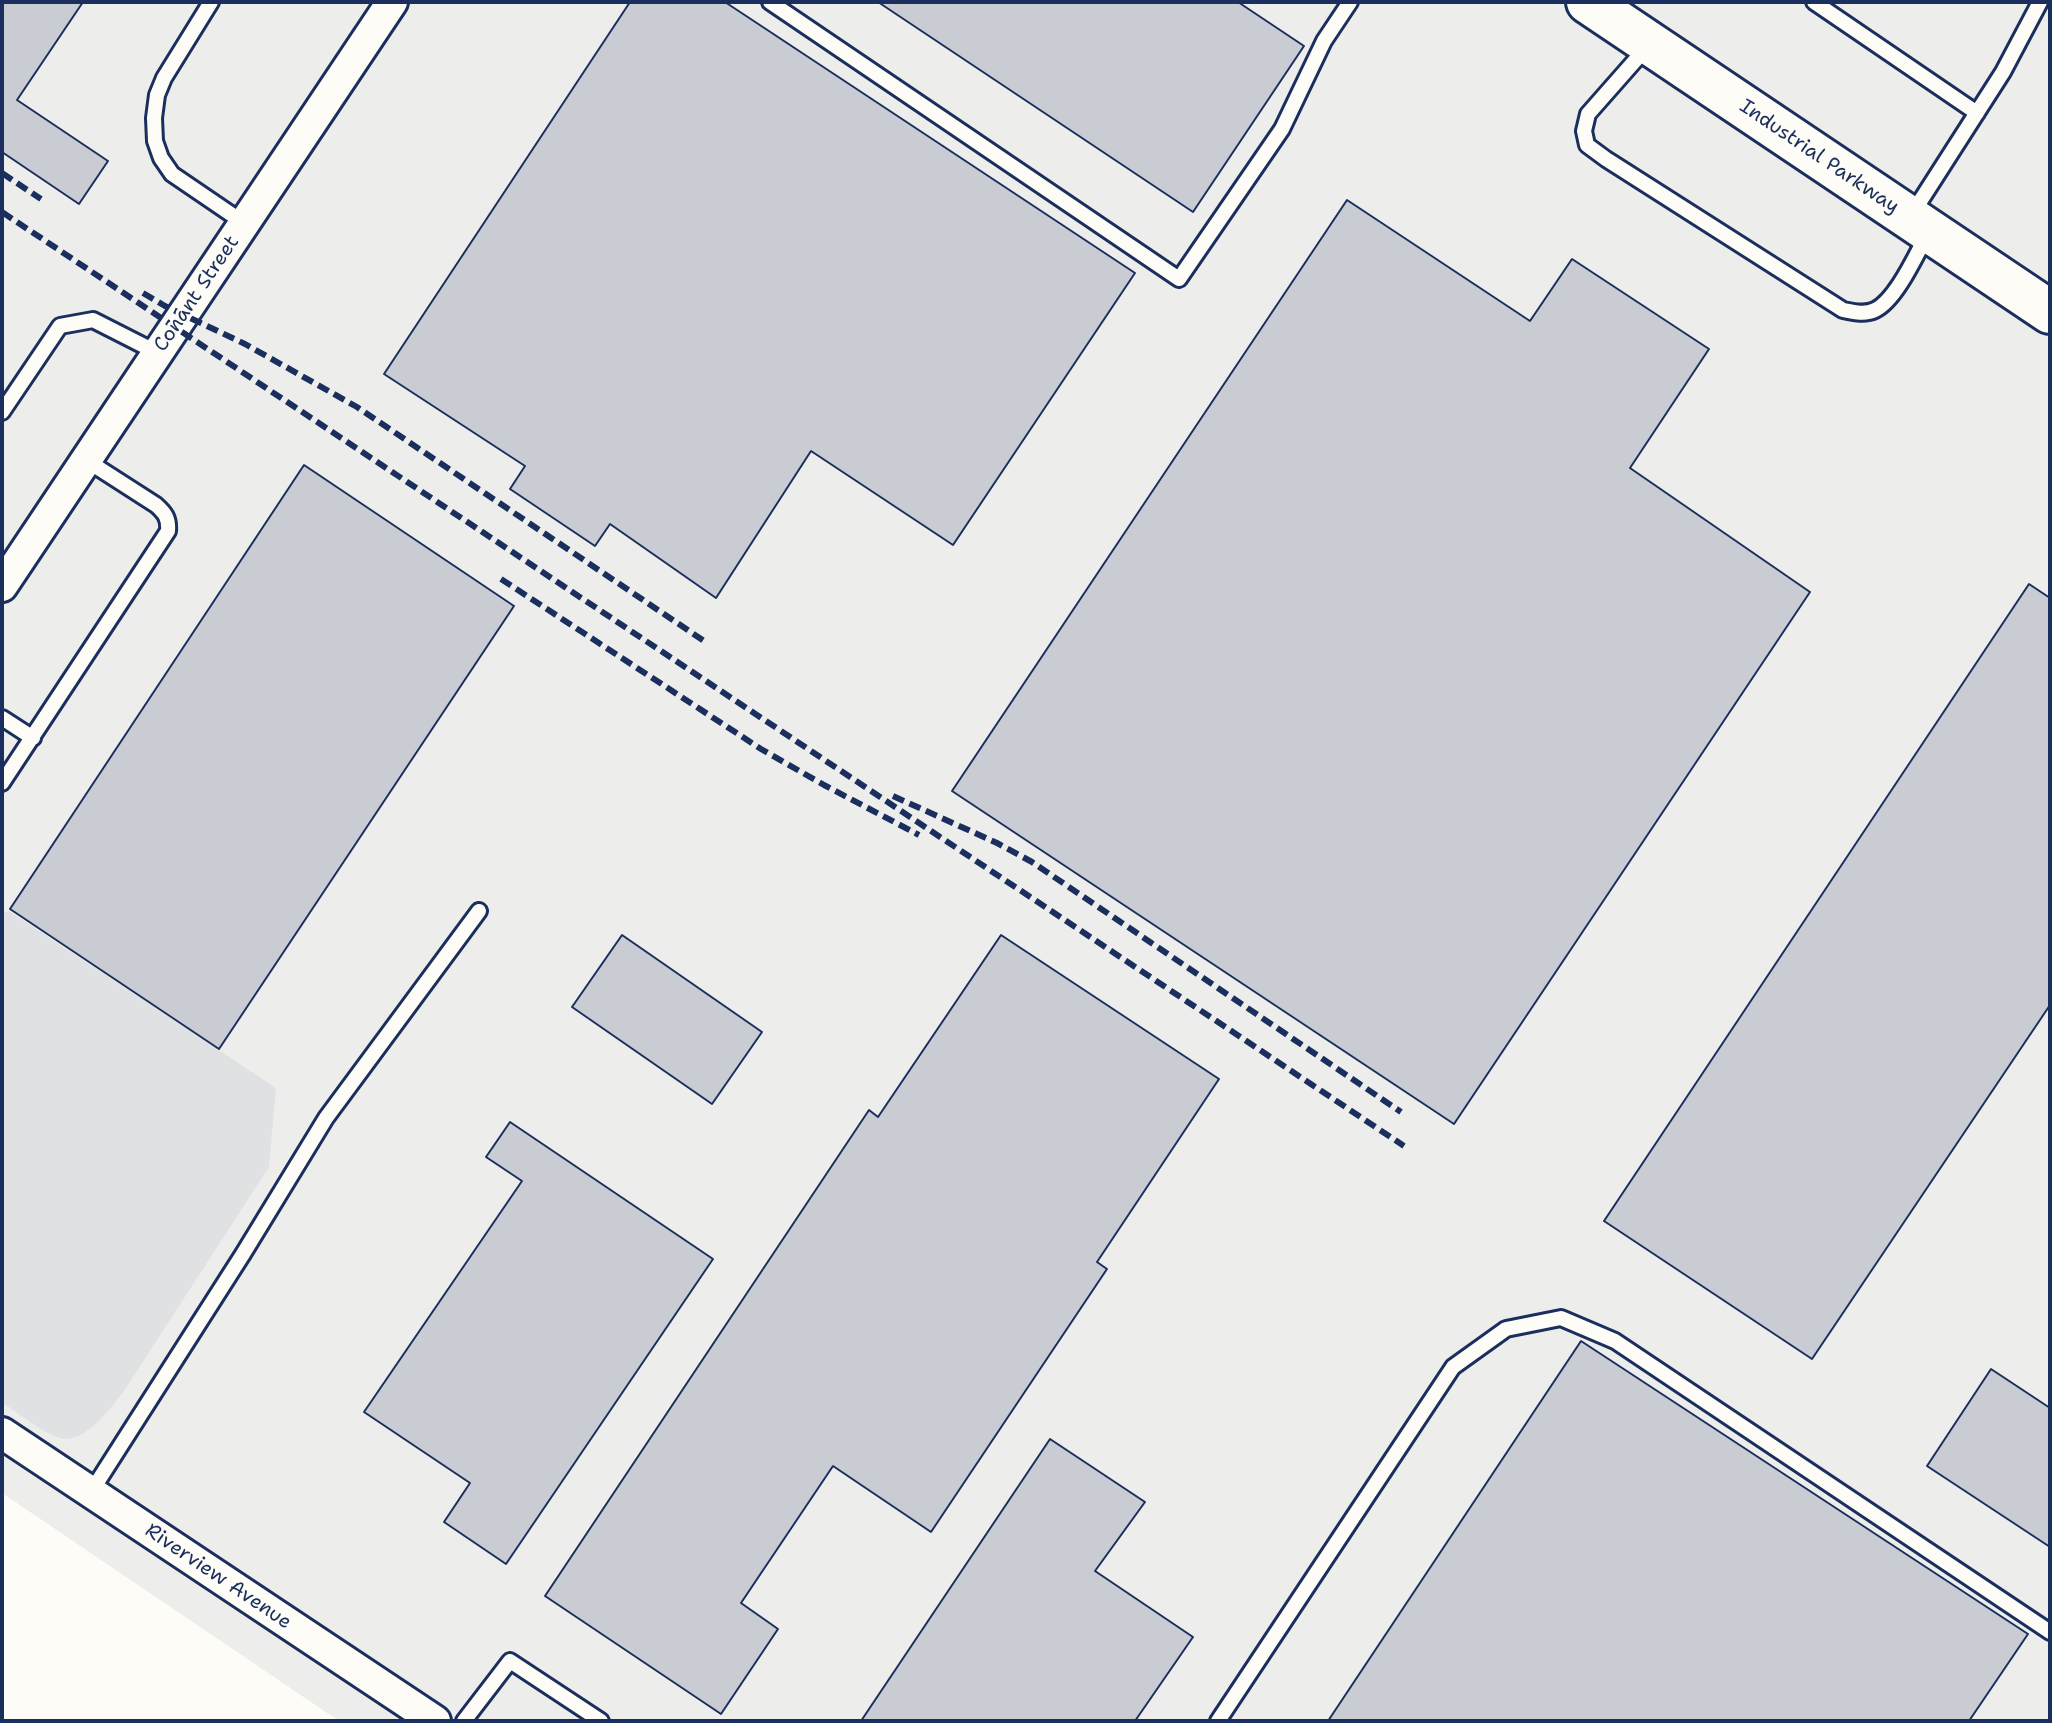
<!DOCTYPE html>
<style>
body{margin:0}
#map{position:relative;width:2052px;height:1723px;overflow:hidden;background:#fdfcf7;font-family:"Shantell Sans",sans-serif}
canvas{display:block}
.frame{position:absolute;inset:0;border:4px solid #1b2f5e;pointer-events:none}
</style>
<div id="map">
<canvas width="2052" height="1723"></canvas>
<div class="frame"></div>
</div>
<script>
const ctx = document.querySelector('canvas').getContext('2d');
ctx.lineJoin = 'round';
function fillPath(path, color) {
  ctx.fillStyle = color;
  ctx.fill(path, 'evenodd');
}
function trace(path, color, width, dash) {
  ctx.strokeStyle = color;
  ctx.lineWidth = width;
  ctx.lineCap = dash ? 'butt' : 'round';
  ctx.setLineDash(dash || []);
  ctx.stroke(path);
}
function drawText(font, color, halo, rows, align = 'center') {
  ctx.font = font + ' "Shantell Sans",sans-serif';
  ctx.lineWidth = 6;
  ctx.setLineDash([]);
  ctx.textBaseline = 'middle';
  ctx.strokeStyle = halo;
  ctx.fillStyle = color;
  for (const [text, x, y, turn = 0] of rows) {
    ctx.save();
    ctx.translate(x, y);
    ctx.rotate((+turn || 0) * Math.PI / 180);
    ctx.textAlign = isNaN(turn) ? turn : align;
    if (halo) ctx.strokeText(text, 0, 0);
    ctx.fillText(text, 0, 0);
    ctx.restore();
  }
}
fillPath(new Path2D(`
 M2,2H2050V1721H339L2,1493Z`), '#edeeec');
fillPath(new Path2D(`
 M9,911L276,1088L269,1167L124,1391C111,1408 91,1436 67,1439C53,1441 15,1411 2,1402V913Z`), '#e0e1e3');
const building = new Path2D(`
 M2,2H83L17,100L108,161L79,204L2,152Z
 M630,2H725L1135,273L953,545L811,451L716,598L610,524L595,546L510,489L525,466L384,374Z
 M878,2H1238L1304,46L1193,212Z
 M1347,200L1530,321L1572,259L1709,349L1630,468L1810,592L1454,1124L952,791Z
 M304,465L514,606L219,1049L10,909Z
 M2029,584L2050,598V1005L1812,1359L1604,1221Z
 M622,935L762,1032L712,1104L572,1007Z
 M1001,935L1219,1079L1097,1262L1107,1269L931,1532L833,1466L741,1603L778,1629L721,1714L545,1596L869,1110L878,1117Z
 M510,1122L713,1259L506,1564L444,1522L470,1483L364,1412L522,1181L486,1157Z
 M1581,1341L2028,1634L1969,1721H1328Z
 M1991,1369L2050,1408V1547L1927,1466Z
 M1050,1439L1145,1502L1095,1571L1193,1637L1135,1721H861Z`);
fillPath(building, '#c9ccd3');
trace(building, '#1b2f5e', 2);
const lane = new Path2D(`
 M211,2L164,78L157,95L154,118L155,141L161,158L172,174L244,223
 M770,2L1179,279L1282,129L1324,41L1350,2
 M1814,2L1977,113
 M1647,47L1588,114L1584,131L1587,145L1606,159L1843,310C1853,312 1865,315 1875,310C1896,300 1916,255 1927,235
 M1912,214L2003,72L2040,2
 M2,412L60,326L93,320L158,353
 M2,718L33,738
 M2,783L168,531C169,518 165,513 156,505L86,460
 M91,1492L243,1254L326,1118L479,911
 M464,1721L510,1661L601,1721
 M1218,1721L1453,1367L1506,1329L1561,1318L1615,1341L2050,1632`);
const street = new Path2D(`
 M2,586L392,2
 M2,1433L435,1721`);
const secondary = new Path2D(`
 M1588,2L2050,312`);
trace(lane, '#1b2f5e', 20);
trace(street, '#1b2f5e', 36);
trace(secondary, '#1b2f5e', 48);
trace(lane, '#fdfcf7', 14);
trace(street, '#fdfcf7', 30);
trace(secondary, '#fdfcf7', 42);
trace(new Path2D(`
 M2,173L41,199
 M2,212L1404,1146
 M143,293L165,306L245,344L357,407L704,641
 M501,579L761,749L824,785L919,835
 M893,796L997,843L1032,862L1401,1112`), '#1b2f5e', 6, [12, 6]);
drawText('20px', '#1b2f5e', '#fdfcf7', [
 ["Industrial Parkway",1819,157,34],
 ["Conant Street",197,294,-56],
 ["Riverview Avenue",218,1577,34]
]);
</script>
